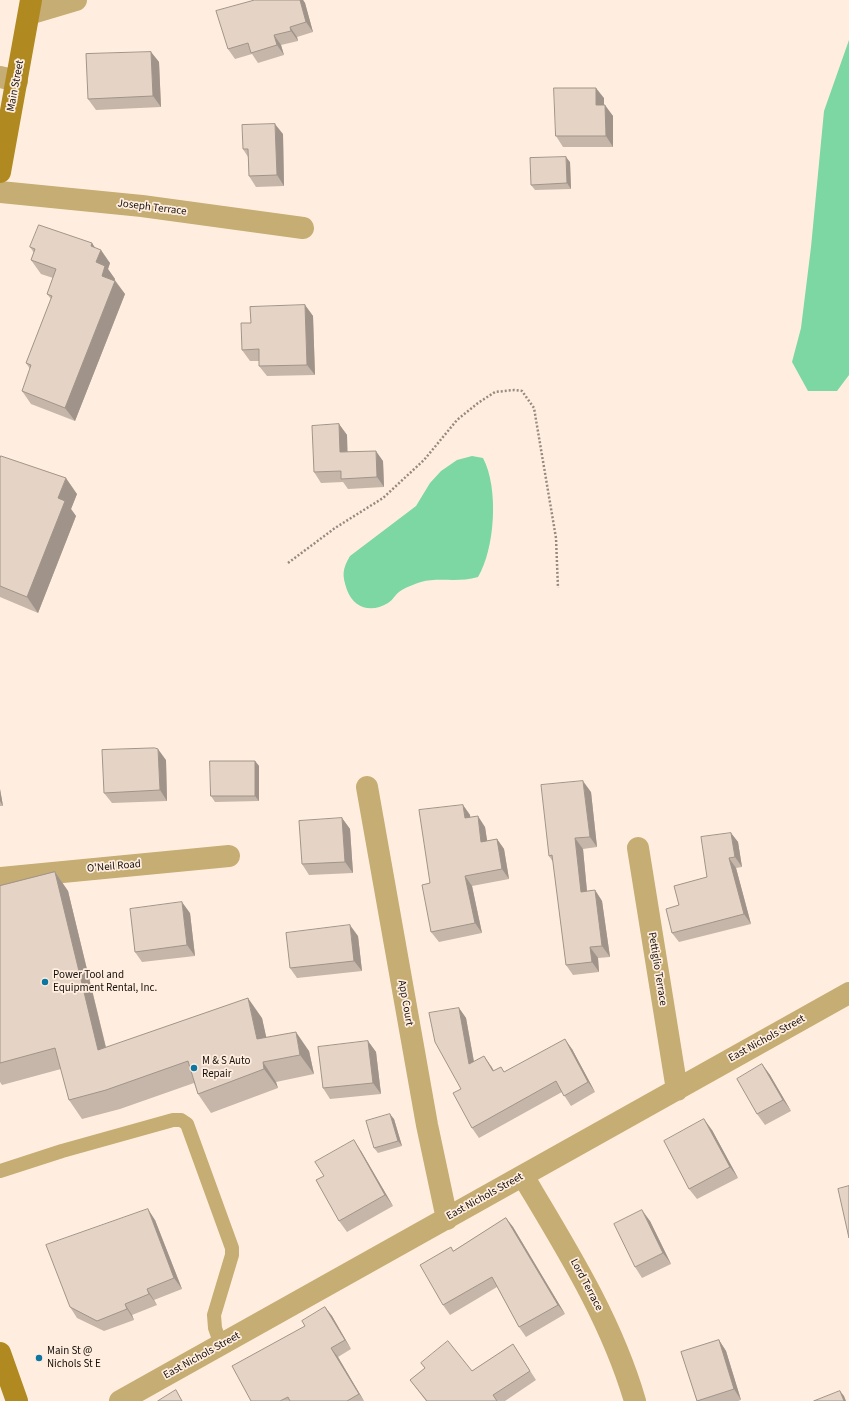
<!DOCTYPE html>
<style>
body{margin:0}
canvas{display:block;background:#ffeedf}
</style>
<canvas width="849" height="1401"></canvas>
<script>
const ctx = document.querySelector('canvas').getContext('2d');
ctx.lineJoin = 'round';
function fillPath(path, color) {
  ctx.fillStyle = color;
  ctx.fill(path, 'evenodd');
}
function trace(path, color, width, dash) {
  ctx.strokeStyle = color;
  ctx.lineWidth = width;
  ctx.lineCap = dash ? 'butt' : 'round';
  ctx.setLineDash(dash || []);
  ctx.stroke(path);
}
function drawText(font, color, halo, rows, align = 'center') {
  ctx.font = font + ' "Source Sans 3",sans-serif';
  ctx.lineWidth = 3.5;
  ctx.setLineDash([]);
  ctx.textBaseline = 'middle';
  ctx.strokeStyle = halo;
  ctx.fillStyle = color;
  for (const [text, x, y, turn = 0] of rows) {
    ctx.save();
    ctx.translate(x, y);
    ctx.rotate((+turn || 0) * Math.PI / 180);
    ctx.textAlign = isNaN(turn) ? turn : align;
    if (halo) ctx.strokeText(text, 0, 0);
    ctx.fillText(text, 0, 0);
    ctx.restore();
  }
}
fillPath(new Path2D(`
 M849,40V375L837,391H808L792,362L801,328L811,247L824,111Z
 M472,456L483,458C499,488 495,549 478,577C458,583 438,577 421,582C415,584 404,588 399,592C395,595 393,600 388,603C372,613 354,609 347,590C342,575 342,570 350,556L416,506L430,483L441,471L457,460Z`), '#7cd7a3');
trace(new Path2D(`
 M288,563L335,528L383,498L424,460L457,420L478,403L495,392L514,390L522,391L534,408L556,538L558,588`), '#968a80', 2.5, [2, 2]);
trace(new Path2D(`
 M0,1171L62,1151L173,1120H181L187,1124L232,1248V1255L214,1315L215,1328L221,1345`), '#c6ad73', 14);
trace(new Path2D(`
 M29,14L76,0
 M0,77L17,81
 M0,192L142,206L303,228
 M367,787L427,1125L447,1219
 M638,848L677,1090
 M0,878L229,856
 M523,1176C566,1248 611,1319 635,1401
 M120,1401L849,993`), '#c6ad73', 22);
trace(new Path2D(`
 M0,172L31,0
 M0,1353L17,1401`), '#b08a21', 22);
fillPath(new Path2D(`
 M255,0H303L305,3L313,32L297,37L298,41L281,45L284,55L258,63L252,54L235,59L228,49Z
 M151,52L159,62L161,107L96,110L88,99Z
 M604,98V105L613,116V147H563L556,136Z
 M283,134L284,186L256,187L249,176L248,157L243,149Z
 M570,162L571,189L535,190L531,185Z
 M92,243L95,248L110,263L108,269L115,279V280L125,294L75,421L31,404L22,391L30,369L26,363L51,299L47,294L53,278L41,274L31,260L34,253L30,247Z
 M305,305L313,316L315,375L267,376L259,366V361H250L242,350L251,323Z
 M339,424L347,435V452L383,461L384,487L348,489L343,482L321,483L314,472Z
 M0,459L77,494L71,509L76,516L38,613L0,597Z
 M166,760L167,801L112,803L104,793Z
 M255,761L259,766V801L215,802L211,796Z
 M0,789L3,806H0Z
 M591,792L597,847L583,849L587,891L595,890L602,901L610,957L598,958L599,972L573,975L566,965L553,862L549,856Z
 M463,805L470,815V817L485,827L487,841L497,839L504,849L509,879L472,886L482,933L439,942L431,932L430,883Z
 M342,818L350,829L353,873L309,875L302,864Z
 M731,833L738,842L742,867L736,868L751,924L679,942L672,933L707,877Z
 M55,872L68,891L106,1047L262,1018L266,1038L309,1051L314,1074L276,1082L278,1088L211,1113L198,1094L194,1083L120,1109L82,1119L69,1100L61,1069L2,1085L0,1082V886Z
 M190,913L195,956L142,962L135,952Z
 M358,936L362,971L297,978L290,968Z
 M459,1008L466,1018L474,1061L491,1066L494,1071L501,1067L504,1072L572,1049L595,1092L571,1106L562,1092L479,1138L472,1128L461,1089Z
 M368,1041L376,1052L381,1094L330,1099L323,1088Z
 M762,1064L770,1075L791,1111L765,1125L757,1114Z
 M394,1119L402,1146L378,1153L374,1148Z
 M712,1130L738,1178L697,1199L689,1189Z
 M361,1151L393,1206L347,1232L339,1221L324,1176Z
 M506,1218L513,1227L565,1314L526,1337L519,1327L497,1287L450,1315L443,1305L453,1251Z
 M155,1220L182,1289L154,1300L157,1305L132,1315L134,1320L104,1331L77,1318L70,1307Z
 M650,1221L671,1264L642,1278L635,1267Z
 M325,1307L332,1316L351,1349L338,1357L364,1401H251L305,1326Z
 M719,1340L726,1351L741,1400L738,1401H697L681,1352Z
 M513,1344L536,1380L505,1401H426L410,1380L425,1368L421,1363L472,1371Z`), '#c5b6a9');
fillPath(new Path2D(`
 M300,0H303L305,3L313,32L306,22Z
 M290,27L297,37L298,41L291,31Z
 M274,35L281,45L284,55L277,45Z
 M151,52L159,62L161,107L153,96Z
 M596,88L604,98V116L596,105Z
 M605,105L613,116V147L606,136Z
 M275,124L283,134L284,186L277,175Z
 M566,157L570,162L571,189L567,183Z
 M92,243L99,254L101,250L110,263L108,269L115,279L111,289L102,276L96,262L91,246Z
 M115,281L125,294L75,421L65,408Z
 M305,305L313,316L315,375L307,365Z
 M339,424L347,435L348,463L340,452Z
 M376,451L383,461L384,487L377,477Z
 M66,478L77,494L71,509L76,516L38,613L27,597L58,498Z
 M158,749L166,760L167,801L160,790Z
 M255,761L259,766V801L255,796Z
 M583,781L591,792L597,847L590,837Z
 M0,789L3,806L0,801Z
 M463,805L470,815L472,829L465,818Z
 M478,816L485,827L489,852L481,842Z
 M342,818L350,829L353,873L345,862Z
 M731,833L738,842L742,867L735,857Z
 M575,838L583,849L588,902L581,892Z
 M497,839L504,849L509,879L502,869Z
 M729,858L736,868L751,924L744,914Z
 M55,872L68,891L111,1069L98,1050Z
 M465,876L472,886L482,933L475,923Z
 M595,890L602,901L610,957L602,946Z
 M182,902L190,913L195,956L187,945Z
 M350,925L358,936L362,971L354,961Z
 M590,947L598,958L599,972L592,962Z
 M248,998L262,1018L271,1058L257,1039Z
 M459,1008L466,1018L476,1074L469,1064Z
 M296,1032L309,1051L314,1074L300,1055Z
 M565,1039L572,1049L595,1092L588,1082Z
 M368,1041L376,1052L381,1094L373,1083Z
 M484,1056L491,1066L500,1081L493,1071Z
 M263,1062L276,1082L278,1088L264,1069Z
 M762,1064L770,1075L791,1111L783,1100Z
 M390,1114L394,1119L402,1146L398,1141Z
 M704,1119L712,1130L738,1178L730,1167Z
 M354,1140L361,1151L393,1206L385,1195Z
 M148,1209L155,1220L182,1289L174,1278Z
 M642,1210L650,1221L671,1264L663,1253Z
 M506,1218L513,1227L565,1314L558,1305Z
 M147,1289L154,1300L157,1305L149,1294Z
 M125,1304L132,1315L134,1320L127,1309Z
 M325,1307L332,1316L351,1349L345,1340Z
 M719,1340L726,1351L741,1400L734,1389Z
 M331,1348L338,1357L364,1401L359,1394Z
 M840,1391L844,1396L846,1401H844Z`), '#a0948a');
const building = new Path2D(`
 M255,0H300L306,22L290,27L291,31L274,35L277,45L251,53L248,43L228,49L216,11Z
 M151,52L153,96L88,99L86,54Z
 M554,88H596V105H605L606,136H556Z
 M275,124L277,175L249,176L248,149H243L242,125Z
 M566,157L567,183L531,185L530,158Z
 M39,225L92,243L91,246L101,250L96,262L105,266L102,276L115,281L65,408L22,391L31,365L26,363L52,296L47,294L56,269L31,260L35,249L30,247Z
 M305,305L307,365L259,366V349L242,350L241,323H251L250,307Z
 M339,424L340,452L376,451L377,477L341,479V471L314,472L312,426Z
 M1,456L66,478L58,498L65,501L27,597L0,586V459Z
 M155,748L158,749L160,790L104,793L102,750Z
 M210,761H255V796H211Z
 M583,781L590,837L575,838L581,892L595,890L602,946L590,947L592,962L566,965L552,855L549,856L541,785Z
 M463,805L465,818L478,816L481,842L497,839L502,869L465,876L475,923L431,932L422,885L430,883L419,810Z
 M342,818L345,862L302,864L299,821Z
 M731,833L735,857L729,858L744,914L672,933L666,909L679,905L674,886L707,877L701,837Z
 M55,872L98,1050L248,998L257,1039L296,1032L300,1055L263,1062L264,1069L198,1094L188,1061L106,1090L69,1100L55,1048L0,1063V886Z
 M182,902L187,945L135,952L130,909Z
 M350,925L354,961L290,968L286,933Z
 M459,1008L469,1064L484,1056L493,1071L501,1067L504,1072L565,1039L588,1082L564,1096L556,1081L472,1128L453,1093L461,1089L435,1042L429,1013Z
 M368,1041L373,1083L323,1088L318,1047Z
 M762,1064L783,1100L757,1114L737,1079Z
 M390,1114L398,1141L374,1148L366,1121Z
 M704,1119L730,1167L689,1189L664,1141Z
 M354,1140L385,1195L339,1221L316,1180L324,1176L315,1162Z
 M849,1186V1238L838,1189Z
 M148,1209L174,1278L147,1289L149,1294L125,1304L127,1309L97,1321L70,1307L46,1245Z
 M642,1210L663,1253L635,1267L614,1224Z
 M506,1218L558,1305L519,1327L492,1277L443,1305L420,1265L451,1247L453,1251Z
 M325,1307L345,1340L331,1348L359,1394L347,1401H290L288,1397L280,1401H251L232,1366L305,1326L302,1321Z
 M719,1340L734,1389L697,1401L681,1352Z
 M448,1341L472,1371L513,1344L530,1371L493,1395L497,1401H427L410,1380L425,1368L421,1363Z
 M176,1390L182,1401H158Z
 M840,1391L844,1401H814Z`);
fillPath(building, '#e5d4c5');
trace(building, '#a0948a', 1);
for (const [x, y, r, color] of [
 [45,982,4,"#0d76a2"],
 [194,1068,4,"#0d76a2"],
 [39,1358,4,"#0d76a2"]
]) {
  const dot = new Path2D();
  dot.arc(x, y, r, 0, 2 * Math.PI);
  ctx.fillStyle = color;
  ctx.fill(dot);
  trace(dot, '#ffeedf', 1.5);
}
drawText('11px', '#16100b', '#ffeedf', [
 ["Main Street",16,86,-79],
 ["Joseph Terrace",152,208,7],
 ["O'Neil Road",114,867,-5],
 ["Pettiglio Terrace",657,969,81],
 ["App Court",405,1003,80],
 ["East Nichols Street",767,1039,-29],
 ["East Nichols Street",485,1197,-29],
 ["Lord Terrace",586,1285,62],
 ["East Nichols Street",202,1356,-29]
]);
drawText('11px', '#16100b', '#ffeedf', [
 ["Power Tool and",53,976],
 ["Equipment Rental, Inc.",53,989],
 ["M & S Auto",202,1062],
 ["Repair",202,1075],
 ["Main St @",47,1352],
 ["Nichols St E",47,1365]
], 'left');
</script>
